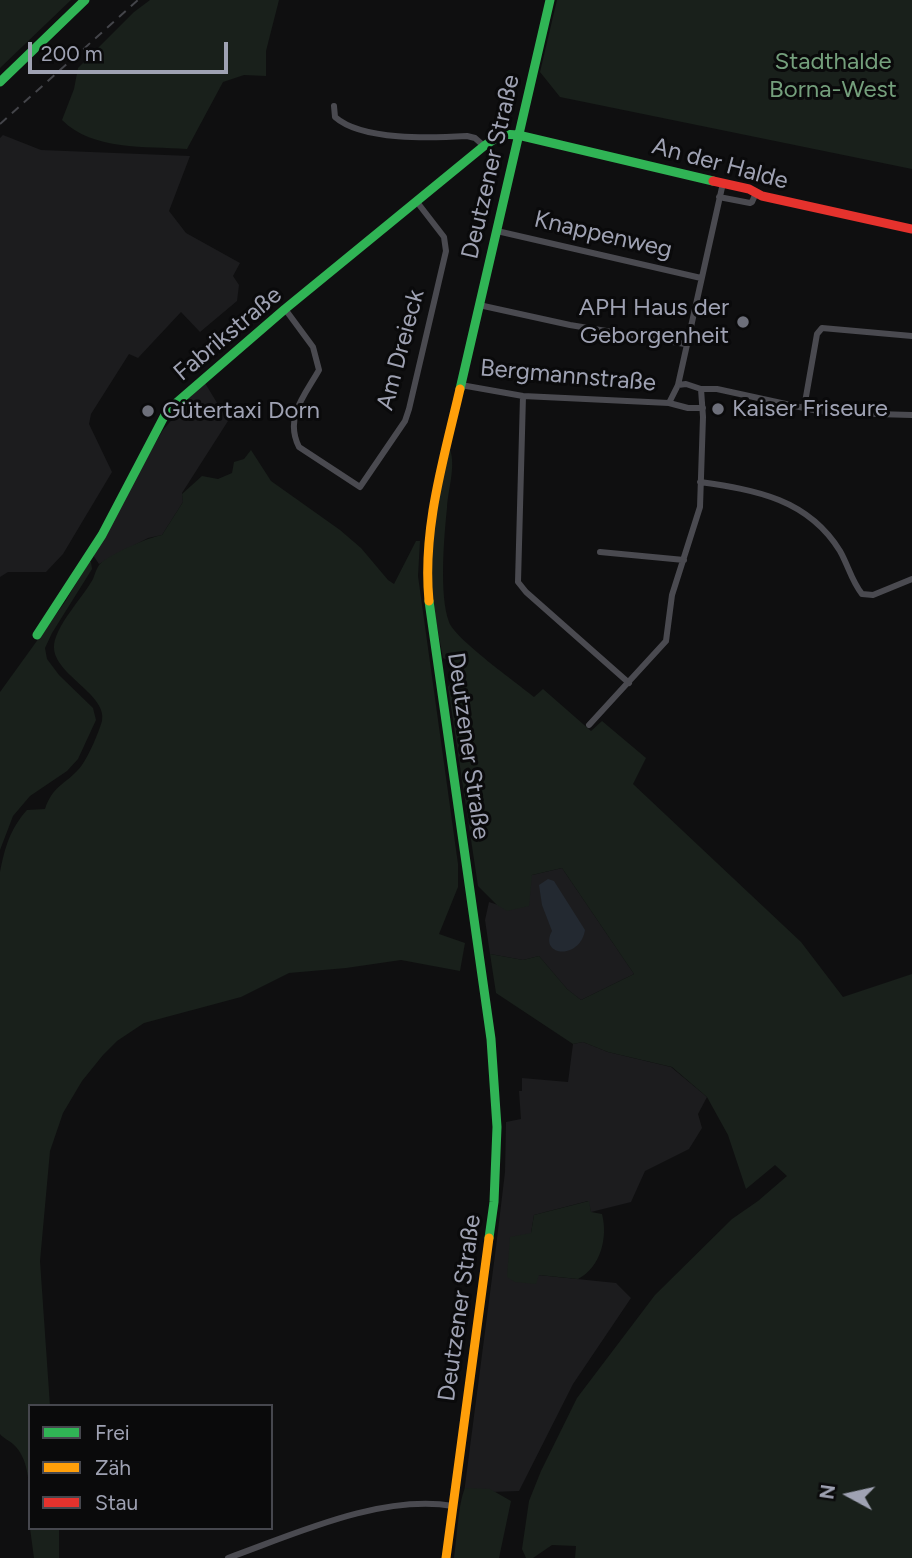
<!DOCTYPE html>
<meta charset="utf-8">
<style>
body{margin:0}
#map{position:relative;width:912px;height:1558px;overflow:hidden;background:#0f0f10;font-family:Figtree,sans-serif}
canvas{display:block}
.legend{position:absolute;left:28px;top:1404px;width:245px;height:126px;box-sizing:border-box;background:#0a0a0b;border:2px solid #46474e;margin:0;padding:9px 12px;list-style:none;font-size:21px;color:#9fa2b3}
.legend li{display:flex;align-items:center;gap:14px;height:35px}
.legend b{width:35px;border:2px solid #46474e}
.north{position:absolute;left:814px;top:1460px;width:70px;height:70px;-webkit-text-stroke:5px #0a0a0b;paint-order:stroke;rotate:278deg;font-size:19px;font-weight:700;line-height:28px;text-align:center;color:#9fa2b3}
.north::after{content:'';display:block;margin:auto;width:24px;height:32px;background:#9fa2b3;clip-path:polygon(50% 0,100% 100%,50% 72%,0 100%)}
.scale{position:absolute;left:28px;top:42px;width:200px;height:32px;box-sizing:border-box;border:4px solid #9fa2b3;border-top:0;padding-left:9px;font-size:21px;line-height:24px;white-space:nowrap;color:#9fa2b3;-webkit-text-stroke:5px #0a0a0b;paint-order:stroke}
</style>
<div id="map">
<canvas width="912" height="1558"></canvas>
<ul class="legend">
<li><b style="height:9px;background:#30b455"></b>Frei</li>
<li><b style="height:9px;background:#ff9f0a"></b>Zäh</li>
<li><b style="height:9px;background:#e5322d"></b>Stau</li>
</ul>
<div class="north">N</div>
<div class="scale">200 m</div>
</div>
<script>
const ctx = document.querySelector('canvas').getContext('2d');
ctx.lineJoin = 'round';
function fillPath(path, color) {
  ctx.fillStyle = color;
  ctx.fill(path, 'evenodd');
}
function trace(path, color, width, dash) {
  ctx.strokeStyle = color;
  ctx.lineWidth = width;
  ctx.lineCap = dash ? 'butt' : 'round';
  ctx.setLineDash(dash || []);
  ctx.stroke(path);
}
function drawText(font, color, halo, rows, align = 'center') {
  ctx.font = font + ' Figtree,sans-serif';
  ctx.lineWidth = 6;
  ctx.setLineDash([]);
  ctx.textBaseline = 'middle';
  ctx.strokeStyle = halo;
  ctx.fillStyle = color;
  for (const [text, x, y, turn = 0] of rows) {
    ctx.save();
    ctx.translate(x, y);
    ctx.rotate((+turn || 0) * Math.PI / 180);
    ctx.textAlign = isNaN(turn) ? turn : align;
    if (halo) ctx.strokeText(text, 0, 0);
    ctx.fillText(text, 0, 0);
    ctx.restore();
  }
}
fillPath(new Path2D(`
 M3,135L41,150L190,156L169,211L186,233L240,263L233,276L239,285L237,301L200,332L181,312L138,358L129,354L91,414L89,424L112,472L63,554L46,572H8L0,577V138Z
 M205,383L228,421L182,493L183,502L162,535L148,538L99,564L93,555L125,494L163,430L188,401V399Z
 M562,868L634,974L581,1000L567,989L539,956L523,960L490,954L485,920L489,902L504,907L532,875Z
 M583,1042L608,1052L671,1067L707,1097L698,1114L702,1128L689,1149L645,1171L631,1202L591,1212L588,1201L534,1215L531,1233L538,1275L616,1283L631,1298L573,1384L519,1491L464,1493L496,1247L505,1172L506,1122L521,1119L519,1091H522V1078L568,1082L573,1044Z`), '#1c1c1e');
fillPath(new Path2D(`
 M0,0H71L0,68Z
 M150,0H279L266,51V76L244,75L223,82L187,149C146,146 93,151 62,120L74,89L78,68L134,12Z
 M557,0H912V169L560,97L540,72Z
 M450,449C456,467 448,489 447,508C444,537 439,595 449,622C455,639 517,683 534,697L543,689L591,731L602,721L646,758L633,784L801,942L843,997L912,974V1558H575L576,1546L552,1545L533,1558H526L522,1549L529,1501L541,1471L577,1398L655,1295L732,1219L758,1201L787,1176L775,1165L746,1189L728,1135L707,1097L672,1067L608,1052L583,1042L573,1044L496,993L490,954L523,960L539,956L567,989L581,1000L634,974L562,868L532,875L529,906L507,911L497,905L478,886L448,687L462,667L443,658C437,624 429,590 429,556C430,520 442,483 450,449Z
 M251,450L271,481L340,530L361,548L388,580L394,584L416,541H420L418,576L458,864V887L439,934L465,943L460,971L401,960L346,968L289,973L241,997L144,1023L117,1041L103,1055L82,1081L63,1113L50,1151L40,1261L50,1406H30V1503C29,1484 29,1458 13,1444C9,1440 4,1439 0,1434V872C5,847 10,829 27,810L45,809C53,784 69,783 82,765C90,753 98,734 102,721C108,695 55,675 54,648C53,628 84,596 93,579C95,574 97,567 100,564C108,555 149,537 162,535L183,502L182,494L202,476L218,479L232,473L234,462L244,459Z
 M89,562H91L92,569L52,633L45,648L47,659L59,675L93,708L96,720L78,759L67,771L30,796L13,816L0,850V692L65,602Z
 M589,1201L591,1212L602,1214C608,1237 601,1267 578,1279L539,1275L536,1284L515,1282L507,1277L510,1237L531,1233L534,1215Z
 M465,1488L490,1489L511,1501L499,1558H454C457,1539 458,1504 465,1488Z
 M30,1528H59V1558H34Z`), '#19201b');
fillPath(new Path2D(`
 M548,879L554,881L585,930C580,961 538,956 552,931L542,905L539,885Z`), '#232931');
trace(new Path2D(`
 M334,106L335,117C362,141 432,138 467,136L475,138L484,146
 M719,197L750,203L752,202L756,193
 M497,231L701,278
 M479,305L570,325L685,344
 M285,309L313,347L319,370C305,395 284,417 299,447L360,487L405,421L409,409L446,251L444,237L417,202
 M461,385L523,396L669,403L688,408H703
 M678,385L723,183
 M523,396L518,582L526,592L629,683
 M669,403L678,385L686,384L701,389H717L818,411L840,413L912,415
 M804,408L817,334L822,328L912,336
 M700,482C756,490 808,499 840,551C848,565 852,582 862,594L873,595L912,579
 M600,552L684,560
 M589,725L666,641L672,595L700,507L703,417L701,389
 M228,1558C295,1534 381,1494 453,1506`), '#4a4a50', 6);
trace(new Path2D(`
 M0,82L85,0
 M460,389L550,0
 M429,601L491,1039L497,1127L494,1202L489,1238
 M37,635L102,535L167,411L285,309L484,146L502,134L518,135L713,181`), '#30b455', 9);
trace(new Path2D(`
 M429,601C422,529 444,458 460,389
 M446,1558L489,1238`), '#ff9f0a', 9);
trace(new Path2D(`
 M713,181L749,189L762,196L912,229`), '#e5322d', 9);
trace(new Path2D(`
 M0,124L138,0`), '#44454a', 2, [9, 7]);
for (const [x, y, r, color] of [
 [743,322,7,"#6d6f7a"],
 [718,409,7,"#6d6f7a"],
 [148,411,7,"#6d6f7a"]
]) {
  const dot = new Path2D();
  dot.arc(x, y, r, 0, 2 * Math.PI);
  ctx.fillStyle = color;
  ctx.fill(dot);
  trace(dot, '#0a0a0b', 2.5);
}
drawText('24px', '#749f7c', '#0a0a0b', [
 ["Stadthalde",833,62],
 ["Borna-West",833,90]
]);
drawText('24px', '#9fa2b3', '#0a0a0b', [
 ["An der Halde",720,164,15],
 ["Deutzener Straße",491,167,-77],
 ["Knappenweg",603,235,13],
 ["Fabrikstraße",228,334,-40],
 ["Am Dreieck",401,350,-75],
 ["Bergmannstraße",568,376,5],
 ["Deutzener Straße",468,746,82],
 ["Deutzener Straße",460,1308,-82]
]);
drawText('24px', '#9fa2b3', '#0a0a0b', [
 ["APH Haus der",729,308,"right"],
 ["Geborgenheit",729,336,"right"],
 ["Kaiser Friseure",732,409],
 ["Gütertaxi Dorn",162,411]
], 'left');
</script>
